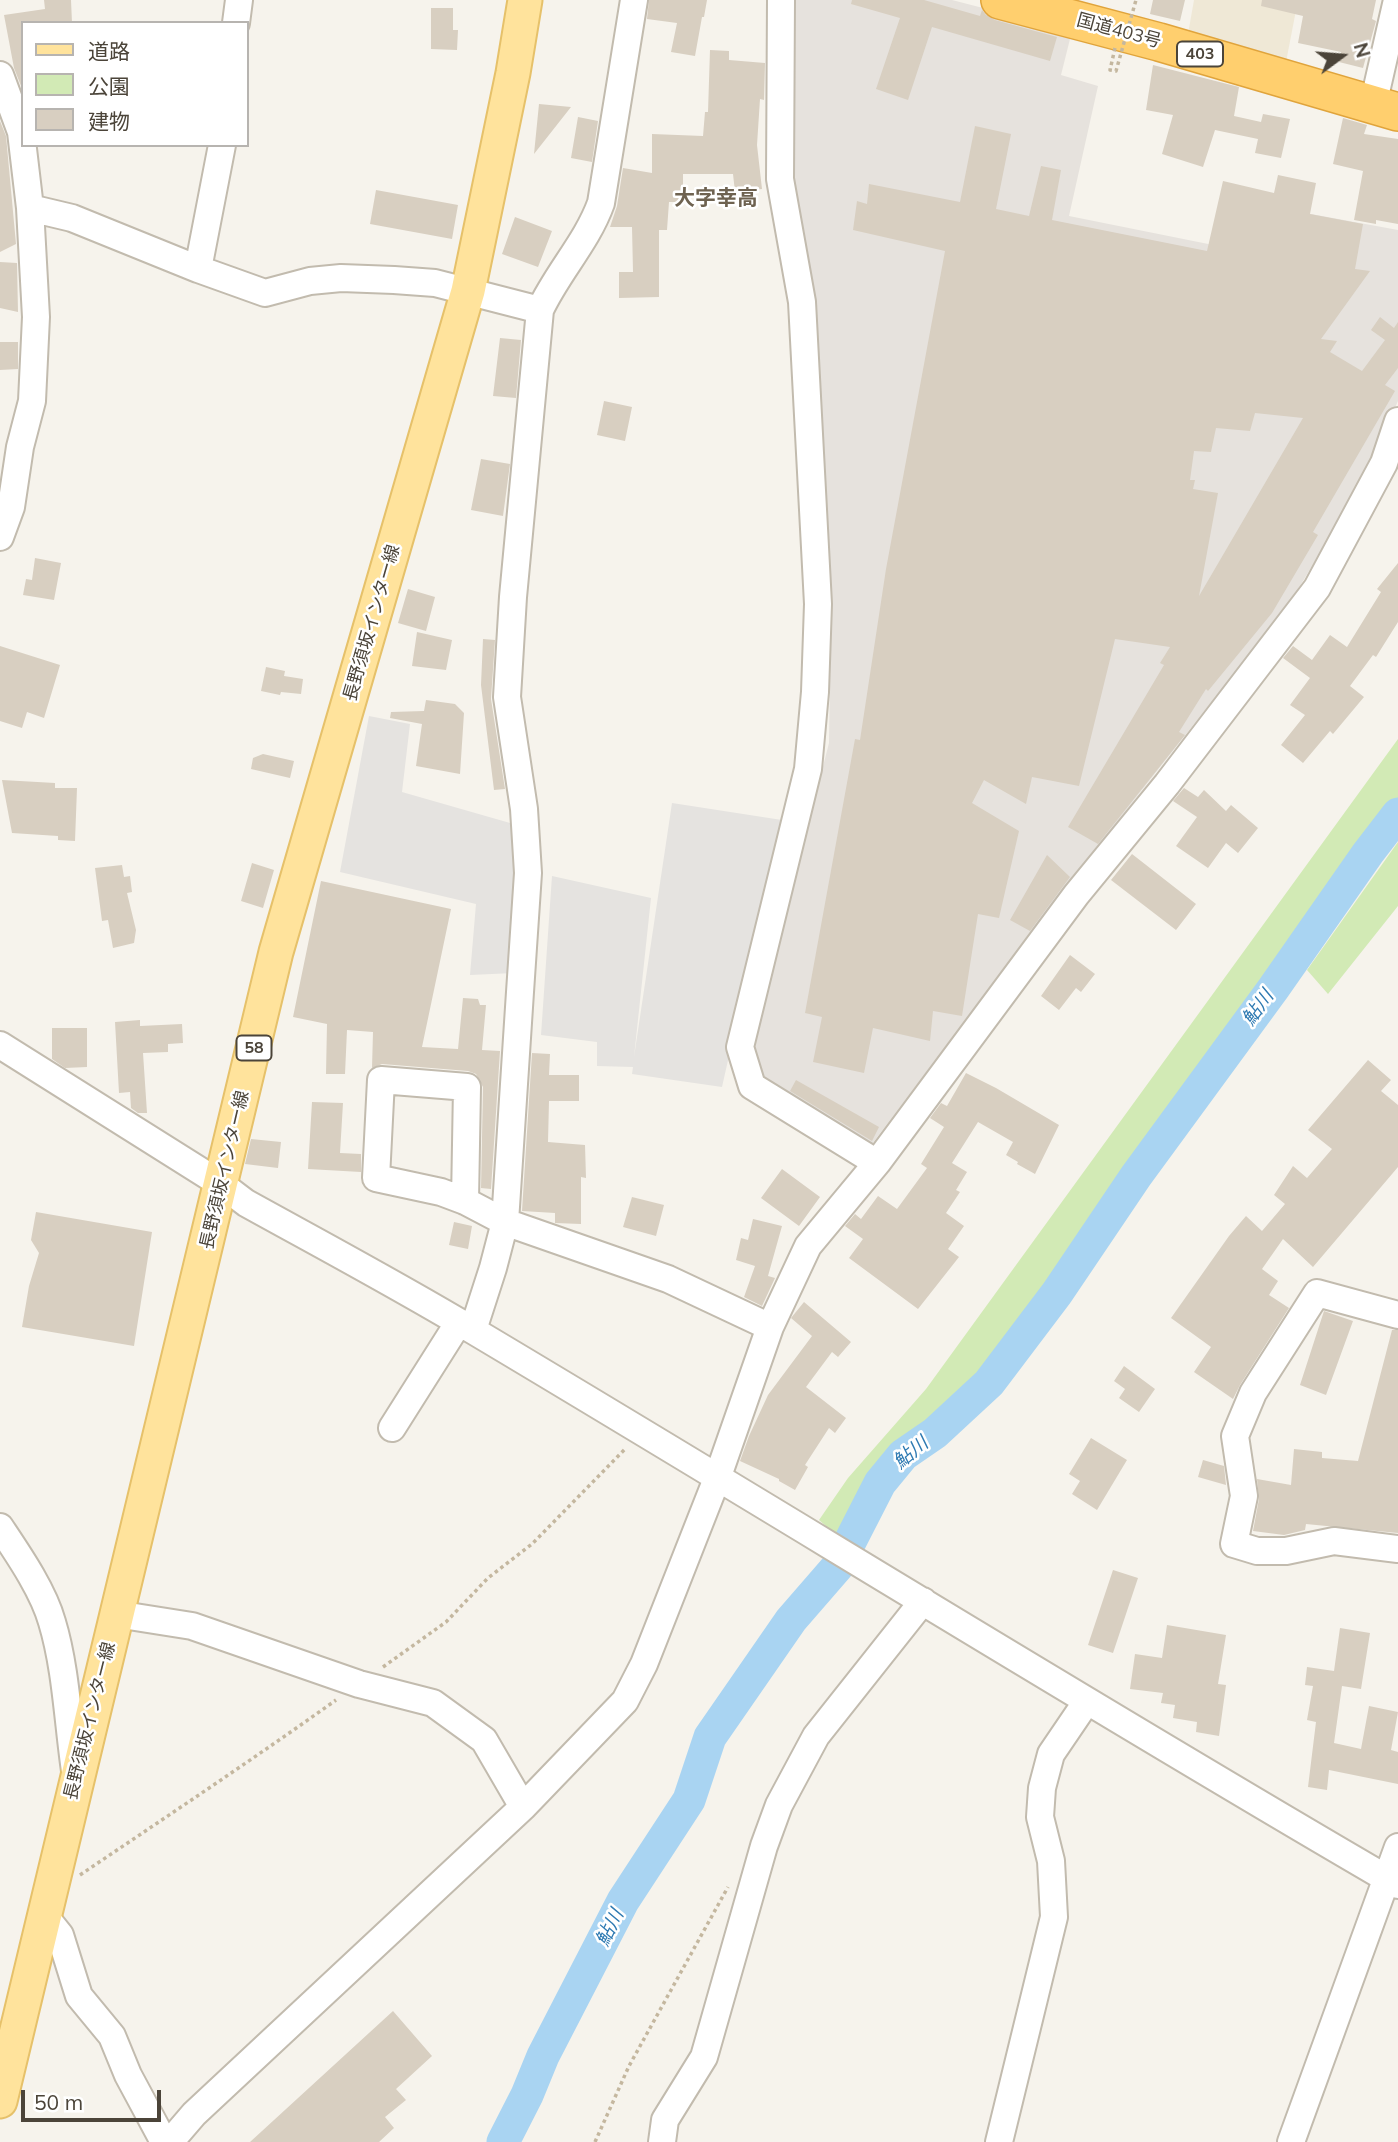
<!DOCTYPE html>
<meta charset="utf-8">
<style>
body{margin:0}
#map{position:relative;width:1398px;height:2142px;overflow:hidden;background:#f6f3ec;font-family:Mulish,"Noto Sans JP",sans-serif}
canvas{display:block}
.legend{position:absolute;left:21px;top:21px;width:228px;height:126px;box-sizing:border-box;background:#fff;border:2px solid #b7b4b0;margin:0;padding:9px 12px;list-style:none;font-size:21px;color:#4b4439}
.legend li{display:flex;align-items:center;gap:14px;height:35px}
.legend b{width:35px;border:2px solid #b7b4b0}
.north{position:absolute;left:1307px;top:21px;width:70px;height:70px;-webkit-text-stroke:5px #fff;paint-order:stroke;rotate:74deg;font-size:19px;font-weight:700;line-height:28px;text-align:center;color:#4b4439}
.north::after{content:'';display:block;margin:auto;width:24px;height:32px;background:#4b4439;clip-path:polygon(50% 0,100% 100%,50% 72%,0 100%)}
.scale{position:absolute;left:21px;top:2090px;width:140px;height:32px;box-sizing:border-box;border:4px solid #4b4439;border-top:0;padding-left:9px;font-size:21px;line-height:24px;white-space:nowrap;color:#4b4439;-webkit-text-stroke:5px #fff;paint-order:stroke}
</style>
<div id="map">
<canvas width="1398" height="2142"></canvas>
<ul class="legend">
<li><b style="height:9px;background:#ffe39c"></b>道路</li>
<li><b style="height:19px;background:#d2eab5"></b>公園</li>
<li><b style="height:19px;background:#d8cfc1"></b>建物</li>
</ul>
<div class="north">N</div>
<div class="scale">50 m</div>
</div>
<script>
const ctx = document.querySelector('canvas').getContext('2d');
ctx.lineJoin = 'round';
function fillPath(path, color) {
  ctx.fillStyle = color;
  ctx.fill(path, 'evenodd');
}
function trace(path, color, width, dash) {
  ctx.strokeStyle = color;
  ctx.lineWidth = width;
  ctx.lineCap = dash ? 'butt' : 'round';
  ctx.setLineDash(dash || []);
  ctx.stroke(path);
}
function drawText(font, color, halo, rows, align = 'center') {
  ctx.font = font + ' Mulish,"Noto Sans JP",sans-serif';
  ctx.lineWidth = 5;
  ctx.setLineDash([]);
  ctx.textBaseline = 'middle';
  ctx.strokeStyle = halo;
  ctx.fillStyle = color;
  for (const [text, x, y, turn = 0] of rows) {
    ctx.save();
    ctx.translate(x, y);
    ctx.rotate((+turn || 0) * Math.PI / 180);
    ctx.textAlign = isNaN(turn) ? turn : align;
    if (halo) ctx.strokeText(text, 0, 0);
    ctx.fillText(text, 0, 0);
    ctx.restore();
  }
}
fillPath(new Path2D(`
 M794,0H952L1072,31L1061,75L1098,86L1069,216L1243,251L1262,205L1398,230V401L1355,495L1289,604L1089,857L872,1144L765,1082L751,1048L829,743L831,615L817,327L814,299L794,182L792,114Z`), '#e6e2dd');
fillPath(new Path2D(`
 M1194,0H1298L1286,62L1188,34Z`), '#efe8d6');
fillPath(new Path2D(`
 M1398,739V804L1256,991L978,1383L919,1437L886,1457L842,1540L819,1520L848,1478L926,1389Z
 M1398,842V906L1328,994L1307,970Z`), '#d2eab5');
fillPath(new Path2D(`
 M369,716L410,724L402,792L517,825L514,973L470,975L476,904L340,872Z
 M672,803L782,820L722,1087L632,1074L633,1067L597,1066V1042L541,1035L552,876L651,898L634,1057Z`), '#e5e3e0');
trace(new Path2D(`
 M503,2142L527,2095L543,2056L623,1901L689,1800L710,1737L791,1620L837,1567L880,1483L903,1455L935,1433L989,1383L1057,1293L1136,1176L1273,989L1368,853L1398,814`), '#a9d4f2', 33);
fillPath(new Path2D(`
 M44,0H71L72,23H23V91L14,68L4,15L45,9Z
 M649,0H707L704,17H702L695,56L671,52L677,23L647,19Z
 M852,0H924L980,16L982,10L986,15L995,20L1057,37L1050,61L932,27L908,100L876,89L900,18L851,4Z
 M1153,0H1185L1180,21L1150,14Z
 M1262,0H1376L1372,19L1376,21L1363,68L1339,62L1341,52L1298,43L1303,16L1261,6Z
 M431,8H453V30H458L457,50L431,49Z
 M710,50L729,51V60L765,63L764,100L760,99L757,145L762,189L735,192L733,174H683V202H669L667,230H659V297L619,298V272H633L632,227H610L617,206L623,168L652,173V134L703,136L705,112H708Z
 M1153,65L1239,87L1234,116L1261,122L1263,114L1290,119L1281,158L1255,153L1258,139L1215,130L1203,167L1162,154L1173,115L1146,110Z
 M539,104L571,107L534,154Z
 M578,117L598,121L592,162L571,158Z
 M1343,118L1367,125L1364,134L1398,139V224L1376,220V224L1354,220L1363,171L1333,164Z
 M0,121L6,136L16,244L0,252Z
 M975,126L1011,134L996,209L1029,216L1041,166L1061,170L1052,220L1207,251L1223,181L1274,193L1278,175L1316,183L1310,214L1363,224L1355,269L1370,271L1321,339L1337,341L1330,352L1362,371L1385,340L1371,330L1380,317L1394,328L1398,322V368L1385,385L1395,391L1313,532L1318,535L1272,613L1208,691L1206,689L1179,732L1185,735L1098,844L1068,827L1164,665L1160,663L1170,647L1115,639L1079,786L1032,777L1026,804L984,780L972,803L1019,831L999,918L978,914L962,1016L933,1011L930,1041L873,1028L864,1073L813,1062L822,1017L805,1013L855,739L860,740L886,569L945,251L853,230L857,201L867,204L869,184L960,202ZM1255,413L1303,418L1199,596L1218,493L1193,489L1195,480H1190L1194,451L1211,452L1216,428L1250,431Z
 M376,190L458,205L452,239L370,224Z
 M515,217L552,231L538,267L502,254Z
 M0,262L17,263L18,312L0,308Z
 M500,338L521,340L516,398L493,396Z
 M0,342H18V369L0,370Z
 M604,401L632,407L625,441L597,435Z
 M481,459L510,464L503,516L471,510Z
 M35,558L61,563L54,600L23,595L26,579L32,580Z
 M1398,563V622L1376,657L1373,655L1350,686L1364,697L1333,734L1330,731L1303,763L1281,745L1305,715L1290,705L1310,678L1283,658L1293,646L1312,660L1330,635L1347,647L1381,592L1377,589Z
 M408,589L435,597L426,631L398,623Z
 M417,632L452,640L446,670L412,666Z
 M483,639L495,640L491,699L505,789L494,790L481,685Z
 M0,646L60,665L44,718L27,712L22,728L0,721Z
 M266,667L285,671L284,676L303,679L301,694L281,692L280,695L261,691Z
 M426,700L455,704L464,713L460,774L416,766L422,724L390,718L391,712L424,711Z
 M263,754L294,761L290,778L251,769L253,758Z
 M2,780L55,783V788H77L75,841L58,840V836L12,833Z
 M1184,788L1198,797L1204,790L1226,811L1231,805L1258,828L1238,853L1226,843L1208,868L1176,846L1197,817L1173,801Z
 M1132,854L1196,904L1176,930L1111,880Z
 M1047,855L1070,877L1030,931L1010,920Z
 M252,863L274,870L263,908L241,901Z
 M122,865L124,877L130,876L132,892L127,893L136,930L134,943L113,948L108,920L102,921L95,868Z
 M321,881L451,909L422,1047L458,1049L463,998L478,999L480,1005H486L482,1050L500,1051L491,1189L481,1188L483,1087L476,1074L468,1071L382,1064L372,1068L373,1032L347,1030L345,1074H326L327,1024L293,1017Z
 M1070,955L1095,974L1081,992L1076,988L1059,1010L1041,996Z
 M140,1020V1026L182,1024L183,1043L168,1044V1052L143,1053L147,1113H138L131,1108L130,1092L119,1093L115,1022Z
 M52,1028H87V1067L65,1068L52,1059Z
 M532,1053L550,1054L549,1075H579V1101H549L548,1142L585,1145L586,1178L581,1177V1224L555,1223V1213L522,1211Z
 M1368,1060L1391,1080L1381,1091L1398,1105V1167L1313,1267L1283,1239L1262,1269L1278,1281L1269,1295L1289,1308L1240,1385L1233,1399L1194,1372L1211,1347L1171,1318L1229,1236L1246,1216L1262,1231L1285,1204L1274,1195L1293,1166L1307,1178L1332,1149L1308,1130Z
 M966,1073L996,1088L1059,1125L1035,1174L1017,1164L1018,1162L1006,1155L1013,1142L978,1122L952,1163L967,1172L956,1190L960,1192L946,1213L964,1226L948,1249L959,1257L918,1309L849,1258L863,1239L845,1226L855,1214L861,1219L878,1196L897,1209L927,1168L921,1164L944,1127L930,1118L941,1103L947,1106Z
 M796,1080L879,1127L872,1141L790,1091Z
 M312,1102L343,1103L340,1153L361,1154V1172L308,1169Z
 M251,1139L281,1142L278,1168L245,1164Z
 M782,1169L820,1197L799,1226L761,1198Z
 M632,1197L664,1205L656,1236L623,1227Z
 M36,1212L152,1232L134,1346L22,1327L29,1286L39,1253L31,1240Z
 M753,1219L782,1226L768,1276L775,1278L762,1306L744,1297L755,1266L736,1260L741,1238L748,1240Z
 M454,1222L472,1226L468,1249L449,1245Z
 M804,1302L851,1342L838,1357L832,1352L806,1387L846,1418L835,1433L829,1428L805,1465L808,1467L795,1490L779,1481V1479L740,1461L749,1436L768,1395L812,1336L791,1318Z
 M1324,1311L1353,1321L1326,1395L1300,1385Z
 M1392,1330H1398V1533L1306,1524L1305,1530L1284,1535L1253,1531L1259,1499L1257,1479L1291,1485L1294,1449L1322,1452V1458L1358,1461Z
 M1124,1366L1155,1389L1139,1412L1119,1398L1125,1389L1114,1381Z
 M1091,1438L1127,1460L1097,1510L1072,1494L1080,1481L1069,1474Z
 M1203,1460L1224,1466L1226,1485L1198,1477Z
 M1113,1570L1138,1578L1113,1653L1088,1645Z
 M1167,1625L1226,1635L1218,1684L1226,1685L1219,1736L1196,1732L1197,1722L1173,1718L1175,1705L1161,1703L1163,1693L1130,1689L1135,1654L1162,1658Z
 M1340,1628L1370,1633L1361,1689L1342,1686L1334,1743L1361,1749L1369,1706L1398,1712L1391,1750L1398,1752V1784L1329,1770L1327,1790L1308,1787L1316,1722L1307,1720L1313,1686L1305,1685L1307,1667L1334,1671Z
 M393,2011L432,2056L396,2089L406,2100L385,2117L394,2128L379,2142H250Z`), '#d8cfc1');
const minor = new Path2D(`
 M781,0L780,179L802,302L818,604L815,692L808,769L740,1047L752,1086L877,1163
 M236,23L239,0
 M0,75L21,132L30,208L36,317L32,401L20,447L11,507L0,537
 M1373,105L1397,0
 M30,208L72,218L198,269L265,293L310,281L341,278L394,280L435,283L540,310
 M198,269L222,145
 M0,1045L221,1184L246,1203C322,1245 399,1286 474,1331C783,1515 1088,1705 1398,1885
 M465,1201L467,1087L381,1080L376,1178L441,1192L465,1201L505,1222L668,1279L770,1327
 M1398,1315L1317,1293L1253,1393L1235,1436L1244,1496L1234,1544L1257,1551H1286L1334,1541L1398,1549
 M473,1330L493,1268L505,1222L520,992L528,873L524,809L507,697L513,597L540,310C557,273 587,242 601,203L634,0
 M392,1428L459,1322
 M0,1527C18,1554 43,1590 52,1622C66,1668 68,1723 75,1771
 M116,1614L192,1626L359,1684L433,1703L484,1740L523,1807
 M44,1915L60,1935L79,1996L112,2036L128,2075L164,2142
 M170,2142L194,2114L523,1807L625,1701L644,1664L718,1476L770,1327L808,1246L877,1163L1076,895L1167,784L1317,588L1384,463L1398,421
 M662,2142L665,2120L704,2057L764,1846L779,1805L816,1736L923,1601
 M999,2142L1054,1917L1051,1861L1040,1817L1042,1788L1051,1754L1087,1701
 M1291,2142L1398,1847`);
const major = new Path2D(`
 M0,2101L276,952L468,291L513,73L525,0`);
const highway = new Path2D(`
 M1000,0L1159,42L1398,112`);
trace(minor, '#c2bbae', 30);
trace(major, '#e6c16a', 37);
trace(highway, '#e0a43c', 40);
trace(new Path2D(`
 M383,1667L446,1622L488,1578L532,1544L626,1448
 M80,1875C166,1817 252,1760 336,1700
 M595,2142L629,2066L728,1887`), '#c4b79f', 3.5, [3.5, 3.5]);
trace(minor, '#fff', 26);
trace(major, '#ffe39c', 33);
trace(highway, '#ffcf6e', 37);
trace(new Path2D(`
 M1115,48L1110,70L1116,71L1136,0`), '#c4b79f', 3.5, [3.5, 3.5]);
for (const [x, y, w] of [
 [1200,54,46],
 [254,1048,35]
]) {
  const box = new Path2D();
  box.roundRect(x - w / 2, y - 12.5, w, 25, 5);
  ctx.fillStyle = '#fff';
  ctx.fill(box);
  trace(box, '#4b4439', 2);
}
drawText('bold 16px', '#4b4439', null, [
 ["403",1200,54],
 ["58",254,1048]
]);
drawText('18px', '#4b4439', '#fff', [
 ["国道403号",1119,31,15],
 ["長野須坂インター線",372,623,-74],
 ["長野須坂インター線",225,1170,-77],
 ["長野須坂インター線",90,1721,-76]
]);
drawText('italic 19px', '#2e7ab2', '#fff', [
 ["鮎川",1258,1008,-54],
 ["鮎川",911,1453,-40],
 ["鮎川",610,1928,-64]
]);
drawText('bold 21px', '#6e6250', '#fff', [
 ["大字幸高",716,199]
]);
</script>
